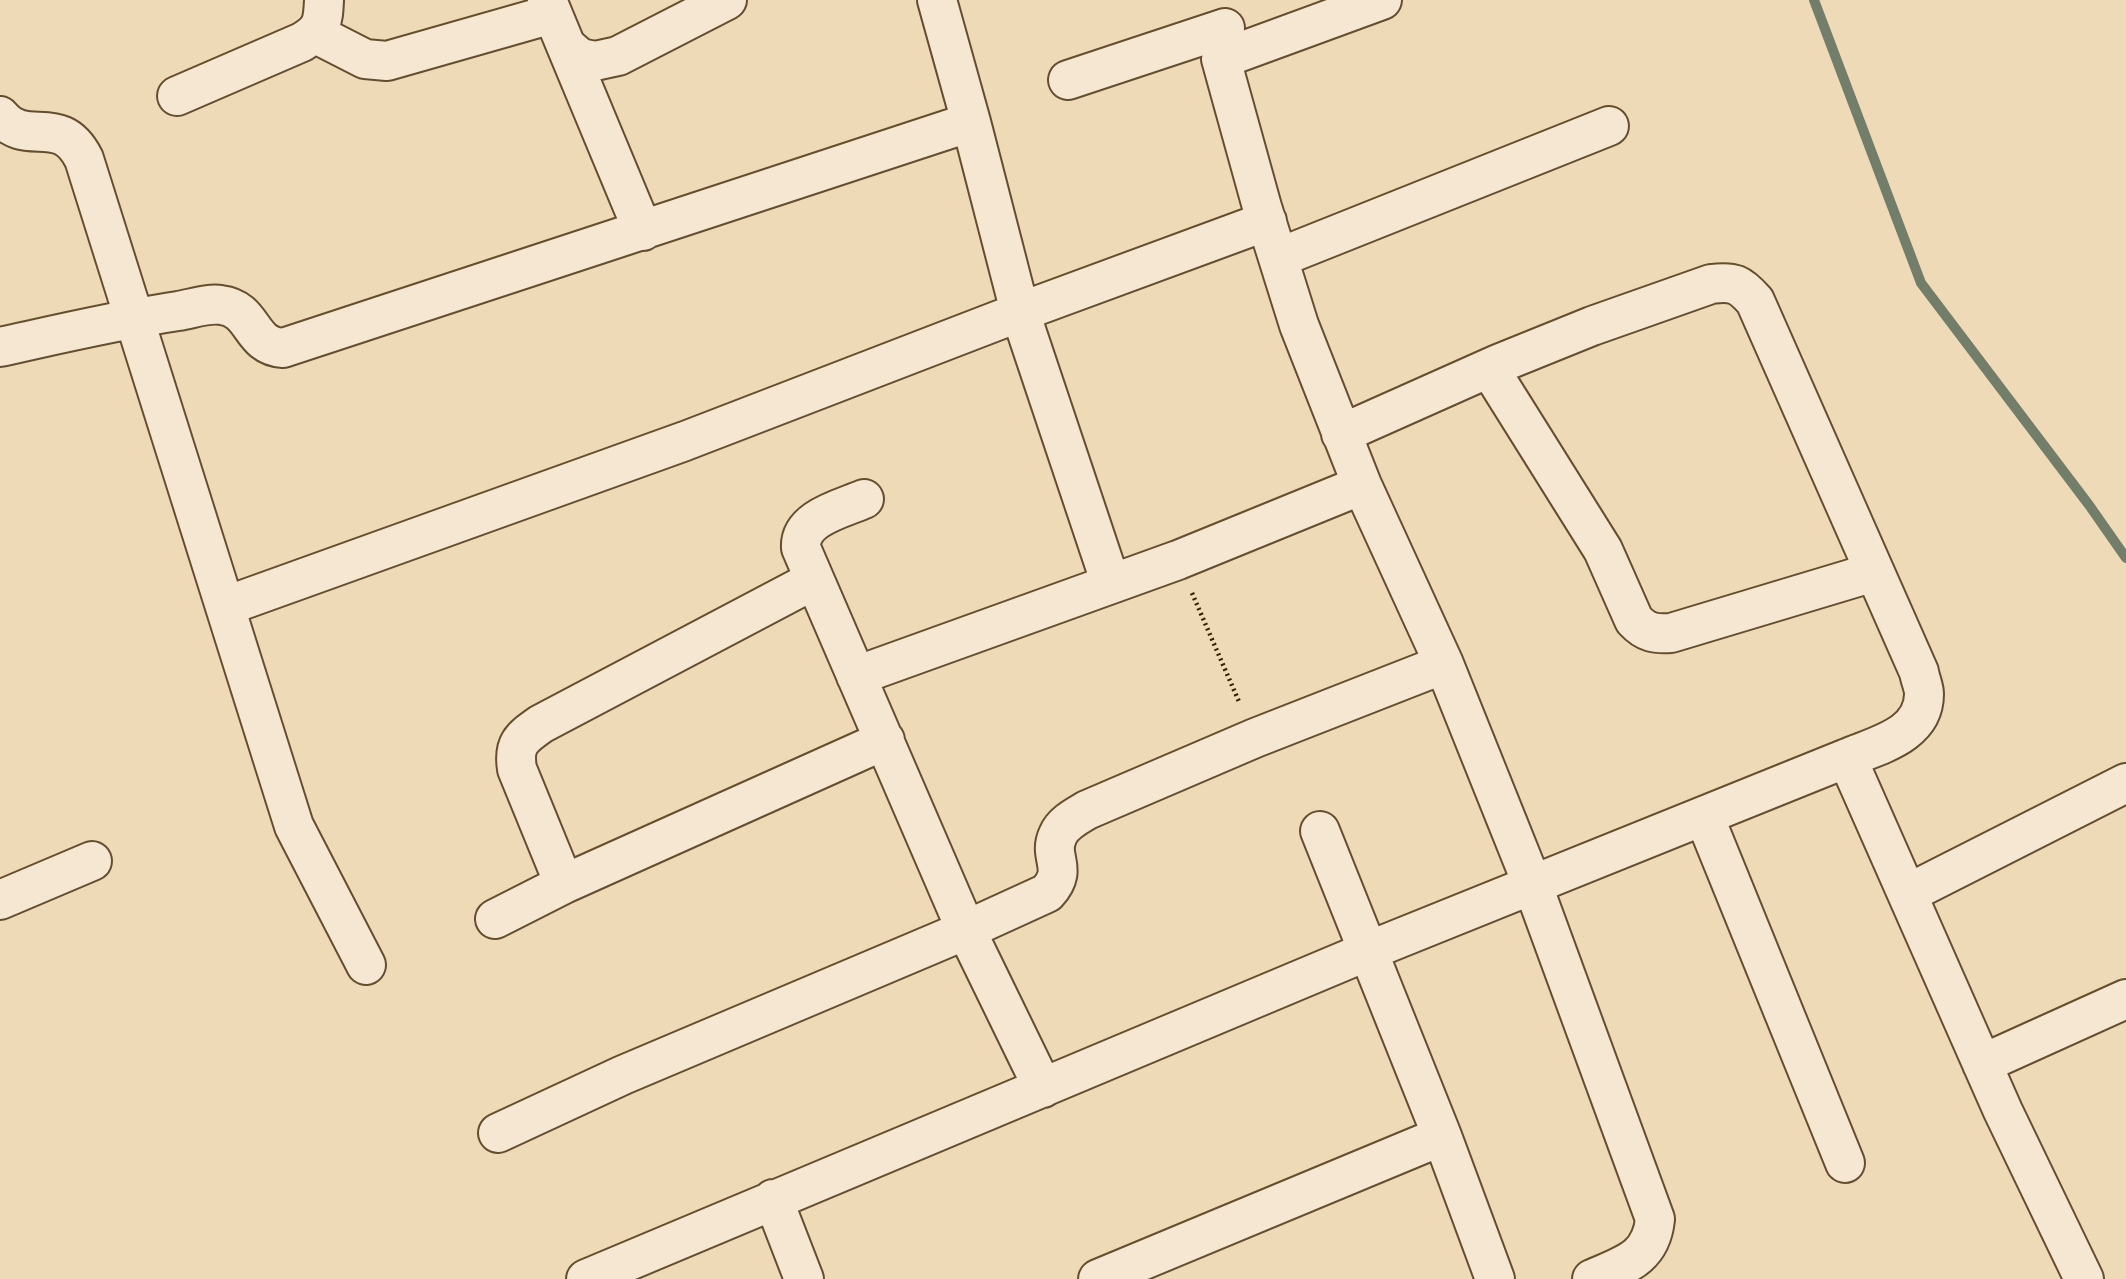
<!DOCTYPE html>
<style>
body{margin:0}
canvas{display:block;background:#efdab8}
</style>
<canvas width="2126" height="1279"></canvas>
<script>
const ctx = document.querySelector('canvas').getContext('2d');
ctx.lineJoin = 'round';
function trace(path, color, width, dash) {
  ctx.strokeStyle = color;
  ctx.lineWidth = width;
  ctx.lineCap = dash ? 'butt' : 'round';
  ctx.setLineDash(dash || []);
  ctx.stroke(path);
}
trace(new Path2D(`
 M1814,0L1921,283L2089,505L2126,558`), '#727d6a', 10);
const minor = new Path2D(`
 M547,0L566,46L580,58L595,61L618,56L727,0
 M937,0L971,122L1020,312L1111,584
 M1382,0L1221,59L1262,207L1299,325L1362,485L1444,664L1533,886L1655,1219C1651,1259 1624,1265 1592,1279
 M316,34L365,59L387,61L552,14
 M566,46L643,231
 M1068,80L1225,28
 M177,96L302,42C322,30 323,23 324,0
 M0,116C27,149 60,111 84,159L294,826L366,965
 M1278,258L1609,126
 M0,347C59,334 118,320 178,311C191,309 208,303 221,305C255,309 249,346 283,348C512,271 742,199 971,122
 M1489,368L1603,550L1634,620C1646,633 1655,634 1671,633L1874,572
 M1341,434L1498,364L1592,326L1711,284C1734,281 1740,284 1755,301L1919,672C1920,679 1924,687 1924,694C1924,735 1878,745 1847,758
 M864,499C841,509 799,518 801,548L966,930L1043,1088
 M226,606L685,441L1020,312L1267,221
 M856,676L1178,560L1362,485
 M1704,816L1845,1163
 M1320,831L1442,1136L1495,1279
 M564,884L517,769C513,744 521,738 541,724L814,580
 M1907,894L2126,783
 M0,900L92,861
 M495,919L564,884L885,740
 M1982,1064L2126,999
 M498,1133L623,1075L966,930L1047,893C1070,868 1047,858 1058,835C1063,823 1077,816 1087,810L1255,738L1444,664
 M773,1199L804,1279
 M586,1279L1368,951L1847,758L2003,1111L2084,1279
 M1098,1279L1442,1136`);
trace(minor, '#644e2f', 42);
trace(new Path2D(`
 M1192,593L1240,704`), '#362001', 4.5, [2, 3.5]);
trace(minor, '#f5e7d1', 38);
</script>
